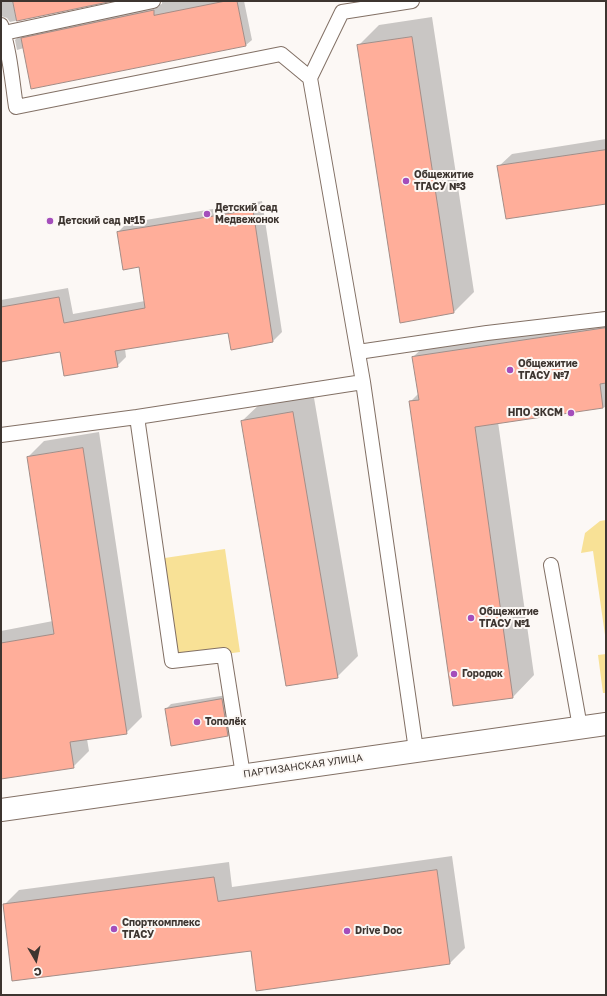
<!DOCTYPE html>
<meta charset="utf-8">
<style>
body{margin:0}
#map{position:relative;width:607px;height:996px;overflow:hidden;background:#fcf8f5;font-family:"Golos Text",sans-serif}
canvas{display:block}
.frame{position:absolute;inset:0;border:2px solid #3d3530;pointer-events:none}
.north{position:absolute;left:16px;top:940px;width:40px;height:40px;-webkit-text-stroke:3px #fcf8f5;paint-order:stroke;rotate:171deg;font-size:11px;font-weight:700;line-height:16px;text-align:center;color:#3d3530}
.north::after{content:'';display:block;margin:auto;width:14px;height:18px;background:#3d3530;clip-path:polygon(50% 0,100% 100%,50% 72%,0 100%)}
</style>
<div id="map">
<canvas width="607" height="996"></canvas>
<div class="frame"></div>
<div class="north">С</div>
</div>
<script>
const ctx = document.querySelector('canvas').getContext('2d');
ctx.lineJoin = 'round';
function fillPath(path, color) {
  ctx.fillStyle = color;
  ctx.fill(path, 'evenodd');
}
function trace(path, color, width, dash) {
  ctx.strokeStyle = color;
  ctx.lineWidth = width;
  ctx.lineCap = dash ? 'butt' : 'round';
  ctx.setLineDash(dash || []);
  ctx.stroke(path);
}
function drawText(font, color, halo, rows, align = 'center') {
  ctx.font = font + ' "Golos Text",sans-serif';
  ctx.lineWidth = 4;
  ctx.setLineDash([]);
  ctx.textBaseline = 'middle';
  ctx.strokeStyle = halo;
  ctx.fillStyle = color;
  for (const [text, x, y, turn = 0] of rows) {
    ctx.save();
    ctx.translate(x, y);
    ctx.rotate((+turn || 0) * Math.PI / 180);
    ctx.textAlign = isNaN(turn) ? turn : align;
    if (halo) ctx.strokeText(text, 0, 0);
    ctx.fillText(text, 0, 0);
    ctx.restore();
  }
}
fillPath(new Path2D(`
 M606,520V642L593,551L581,553L585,533L600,521Z
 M225,549L240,652L172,661L158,559Z
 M606,654V693H603L598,655Z`), '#f8e196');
fillPath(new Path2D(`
 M1,1H108L10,22L7,18L1,16Z
 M162,1H244L252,40L246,45L24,48L17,50L15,40L21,34L162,4Z
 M432,17L474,292L454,312L359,45L379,25Z
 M606,139V203L498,167L512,154Z
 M262,201L282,332L273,341L229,332L125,349L126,357L117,366L61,351L1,361V300L68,288L73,314L145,301L139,266L118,232L127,223Z
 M606,311V407L498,422L534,675L513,697L454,705L410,402L419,393L413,357L435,336Z
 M313,392L358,656L337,677L242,421L263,401Z
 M99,432L142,717L126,733L87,739L89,751L73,767L1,766V631L53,621L28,457L44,441Z
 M227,695L232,731L228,736L166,709L171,704Z
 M452,856L465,948L450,963L257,990L251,950L4,905L19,890L229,862L232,887Z`), '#0003');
const building = new Path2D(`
 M13,1H113L17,21Z
 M226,1H237L246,46L31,89L21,38L154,10V15Z
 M412,37L454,313L400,323L357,45Z
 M606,150V204L506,219L497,166Z
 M253,210L273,342L231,350L228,333L115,351L118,367L64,376L60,352L1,362V307L59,297L64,323L145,308L139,267L123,270L117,232Z
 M606,328V383L600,384L603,408L475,427L513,698L453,706L409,401L419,400L412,357Z
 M293,412L338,678L286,686L241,421Z
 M83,448L127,734L70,742L74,768L1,779V643L54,634L27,457Z
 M222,699L228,736L171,746L165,709Z
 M437,870L450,964L256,991L251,951L12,981L3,904L214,877L218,901Z`);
fillPath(building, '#ffae9a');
trace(building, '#a38d87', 1);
const service = new Path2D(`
 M1,25C10,51 12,80 16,107L281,54L310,78L363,382L416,750
 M4,33L153,1
 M310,78L342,12L412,1
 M358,352L487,333L606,319
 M137,417L172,661L224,655L243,775
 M1,435L137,417L363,382
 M551,565L580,727`);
const minor = new Path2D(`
 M1,810L606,724`);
trace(service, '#827065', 16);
trace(minor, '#827065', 24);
trace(service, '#fff', 14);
trace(minor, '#fff', 22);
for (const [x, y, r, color] of [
 [406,181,4,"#a44ebb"],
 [207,214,4,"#a44ebb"],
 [50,221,4,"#a44ebb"],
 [510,370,4,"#a44ebb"],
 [571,413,4,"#a44ebb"],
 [471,618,4,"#a44ebb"],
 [454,674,4,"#a44ebb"],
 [197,722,4,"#a44ebb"],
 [114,929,4,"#a44ebb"],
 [347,931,4,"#a44ebb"]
]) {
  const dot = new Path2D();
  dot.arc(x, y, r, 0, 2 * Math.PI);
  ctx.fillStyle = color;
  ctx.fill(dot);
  trace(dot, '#fcf8f5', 1.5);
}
drawText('bold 10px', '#3d3530', '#fcf8f5', [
 ["Общежитие",414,175],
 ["ТГАСУ №3",414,187],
 ["Детский сад",215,208],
 ["Медвежонок",215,220],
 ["Детский сад №15",58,221],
 ["Общежитие",518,364],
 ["ТГАСУ №7",518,376],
 ["НПО ЗКСМ",563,413,"right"],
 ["Общежитие",479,612],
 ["ТГАСУ №1",479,624],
 ["Городок",462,674],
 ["Тополёк",205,722],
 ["Спорткомплекс",122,923],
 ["ТГАСУ",122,935],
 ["Drive Doc",355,931]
], 'left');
drawText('10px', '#3d3530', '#fcf8f5', [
 ["ПАРТИЗАНСКАЯ УЛИЦА",303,766,-8]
]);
</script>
